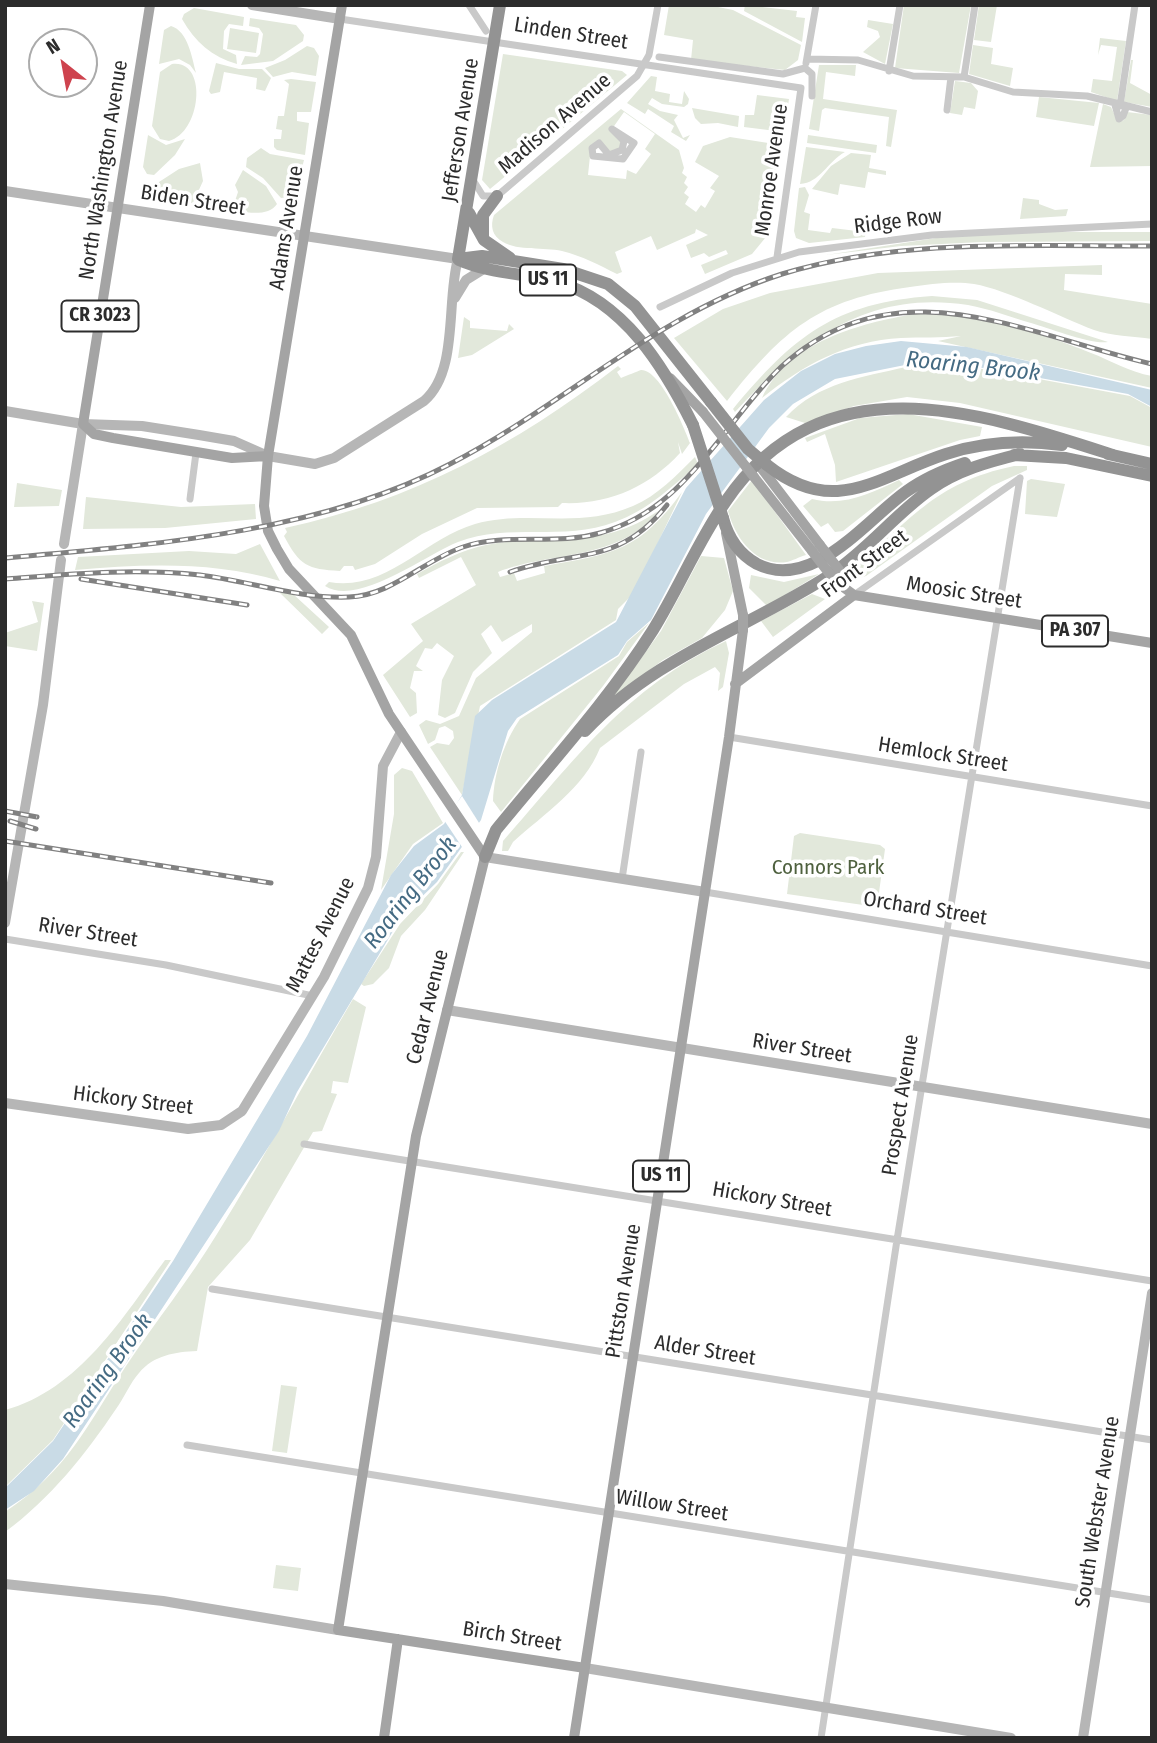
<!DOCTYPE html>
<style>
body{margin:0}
#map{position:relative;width:1157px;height:1743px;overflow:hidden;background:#fff;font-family:"Fira Sans Condensed",sans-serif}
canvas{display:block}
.frame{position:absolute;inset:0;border:7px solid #2c2c2c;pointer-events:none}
.north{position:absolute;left:28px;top:28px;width:70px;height:70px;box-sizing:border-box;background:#fff;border:2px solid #ababab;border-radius:50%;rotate:329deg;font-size:19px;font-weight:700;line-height:28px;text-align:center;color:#2c2c2c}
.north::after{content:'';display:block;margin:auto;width:24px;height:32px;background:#ce434e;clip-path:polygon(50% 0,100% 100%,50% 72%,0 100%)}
</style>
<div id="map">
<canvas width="1157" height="1743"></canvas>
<div class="frame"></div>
<div class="north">N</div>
</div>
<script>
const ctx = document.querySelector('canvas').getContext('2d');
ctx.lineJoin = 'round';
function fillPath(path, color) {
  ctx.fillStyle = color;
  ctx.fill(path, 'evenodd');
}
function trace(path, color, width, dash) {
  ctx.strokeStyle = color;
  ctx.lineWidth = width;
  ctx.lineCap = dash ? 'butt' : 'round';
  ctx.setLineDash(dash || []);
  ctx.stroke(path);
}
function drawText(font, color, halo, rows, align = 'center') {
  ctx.font = font + ' "Fira Sans Condensed",sans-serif';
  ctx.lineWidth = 7;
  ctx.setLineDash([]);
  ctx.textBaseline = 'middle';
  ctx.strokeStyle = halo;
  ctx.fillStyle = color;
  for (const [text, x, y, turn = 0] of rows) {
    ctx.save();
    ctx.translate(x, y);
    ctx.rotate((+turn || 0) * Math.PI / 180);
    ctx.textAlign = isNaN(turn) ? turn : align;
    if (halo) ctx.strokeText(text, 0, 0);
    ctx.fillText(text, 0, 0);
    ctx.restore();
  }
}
fillPath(new Path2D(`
 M669,5H708L733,10L801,45L798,60L785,70L691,60L693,40L664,35Z
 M745,5L797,11L796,17L805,18L802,42L744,11Z
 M904,5H971L959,73L895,68Z
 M979,5H997L991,42L974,40Z
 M194,8L244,17L243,26L229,24L224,31L223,49L236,55L237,64C212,57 195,42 182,19L184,14Z
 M250,18L296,25L304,35L303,41L273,61L241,65L245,56L257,57L260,54L263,34L259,28L249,26Z
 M868,20L893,24L885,64L863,52L880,37L878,31L867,27Z
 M171,26C188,31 192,58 196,73L190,65L179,59L159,64L164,30Z
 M230,28L259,33L256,53L227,49Z
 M1100,38L1126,41L1117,101L1091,92L1093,79L1112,81L1117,47L1101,45L1098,55Z
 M973,45L993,48L991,64L1013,68L1010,86L969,74Z
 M307,46L314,48L319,56L316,76L292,72L273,77L265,68L285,60Z
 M503,54L622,71L627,75L490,189L482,180Z
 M1131,60H1133L1130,83L1152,95V107L1124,102Z
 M216,63L239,69H262L271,78L265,91L256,89L257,78L224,72L220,92L211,94L209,91Z
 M172,64C208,59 202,132 169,141L160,139L152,126L160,72Z
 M819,65H856L855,76L826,72L823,99L897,110L891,147L886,146L889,117L825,108L822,110L819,131L809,129Z
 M651,76L657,77L655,91L670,94L669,102L682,104L684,91L689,99L688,104L684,107L662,104L652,98L648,104L660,111L678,115L674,120L683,138L690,135L686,141L671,132L674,126L648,109L645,114L627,103Z
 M291,79L316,82L311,112H297V121L309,123L305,155L277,150L274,147V139H281L282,130L276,129L278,116H284L289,84L284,80Z
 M955,81L971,83L978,91L975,109L964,107L962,115L950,113Z
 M757,95L789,99L784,132L744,127L745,115H754Z
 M1039,97L1099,103L1094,126L1036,117Z
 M1103,104L1111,107L1118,122L1124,120L1127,112L1152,115V166L1090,167Z
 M692,108L739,116L738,127L718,123L701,124L695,118Z
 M621,109L679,150L684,168L682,173L687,177L684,183L688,187L684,193L689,197L685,204L696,212L701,205L705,208L715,191L710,188L719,176L695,162L703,146L730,137L781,145L766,237L752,254L705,274L701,265L728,254L726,250L709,257L704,253L691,258L686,245L708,235L696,229L695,233L657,250L651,236L615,252L622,272L617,274C599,265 582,256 562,251C544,247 518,251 503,242C492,236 490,226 494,215ZM624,112L655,134L645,149L651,154L636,174L627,170L626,179L588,175L590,156L601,144L615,155L624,141L612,129Z
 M148,135L166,145L185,139L175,155L154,175L147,174L143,167Z
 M808,135L877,145L876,153L807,143Z
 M806,147L845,152C828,161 820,183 800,184Z
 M261,148L270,154L304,160L297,187L300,189L289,197L281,198L263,178L246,167L247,158Z
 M851,153L871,155L869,168L886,171V175L868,172L865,188L840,184L838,195L812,189L831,166Z
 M200,163L203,181L198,192L210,206L172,200V197L162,198L157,190L159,182L179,169Z
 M243,170L266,186L277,204C267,219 240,211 220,208L235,201L238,192L235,185Z
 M805,187L809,195L804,212L810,214L808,230L830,233L832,228L857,231L858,228H865L864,218L867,223L865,237L809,243L796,238L794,231L799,188Z
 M1023,198L1039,200V204L1055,210L1068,209L1066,216L1020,219Z
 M1023,232H1152V241L982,242L901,246L826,255L936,238Z
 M1102,265V275L1065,274L1064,290L1152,304V339C1133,336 1111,336 1094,330C1060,317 1008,290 974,284C955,281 930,284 910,287C819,299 783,330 727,401L674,338L723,309L770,293L878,273Z
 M932,296L977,300L1108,342C1092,345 1049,328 1031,323C1010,317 990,309 968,305C867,289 800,342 735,412L733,409C794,336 834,303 932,296Z
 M915,314C973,313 1038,331 1091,353C1112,361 1129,372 1152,376V388L938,341L961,336C941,338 921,337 901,338C847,341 803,365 762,398C788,342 860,323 915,314Z
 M464,317L470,321V328L507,331L509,324L514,329L472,355L458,358Z
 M618,366L621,369L617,372L621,378C626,376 638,371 641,370C660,369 684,427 690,443L682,454L678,442L680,453C649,487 608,505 562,503L558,507L477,508L422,534L375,564L355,570L353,566H344L340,571C307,569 300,566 284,536L287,532L285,528C413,500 514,446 618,366Z
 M906,367L985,369L1130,396L1152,408V447L960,403L907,397L854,406L805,423L786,417C818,383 862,377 906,367Z
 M908,414L982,427L980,436L960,440L836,482L835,465L825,434L807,442L805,438L860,418Z
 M695,457L698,464C673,486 648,510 615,522C563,542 509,522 458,542C425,555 358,607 325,586L329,582C386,592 424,539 475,524C527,509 578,530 633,506C657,496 677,475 695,457Z
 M1014,466H1027V470L992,486L866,576L860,578L850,570C911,522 932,483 1014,466Z
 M1031,479L1065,484L1057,517L1025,514L1027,481Z
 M752,480L806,555C799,557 792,561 787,562C755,567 735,537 728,511Z
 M899,480L903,484L843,531L835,532L828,523L821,527L803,506L812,499C844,507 871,493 899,480Z
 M17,483L62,490L59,506L14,507Z
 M682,492L634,593L618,609L616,620L480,706L462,795L430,747L437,743L449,745L454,738L453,731L445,726L439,728L435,740L428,744L419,725L426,720L440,724L459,716L476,678L532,632V624L502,642L491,625L481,634L492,653L473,672L455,713L445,718L438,715L442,680L454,656L437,643L432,649L425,648L416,666L423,671H414L410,688L416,693L417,713L410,717L383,675L423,641L411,624L476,585L461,557L419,578L417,574C439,562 461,550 486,545C548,533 601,551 658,511C620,561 551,551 498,572L500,577L514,573L517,581L545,573L544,566C613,554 639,551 682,492Z
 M86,497L181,507L255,504L256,519L165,528L83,529Z
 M260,544L280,581C214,561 143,564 75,570L78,557L189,551L236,554Z
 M701,556L724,558L733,591L725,610L702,638L663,660L612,698L661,631Z
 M819,574L767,606L749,588L751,575L784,582Z
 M282,591L293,594L329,627L322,634L280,593Z
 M812,594L825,599L773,637L761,621Z
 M32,601L44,603L37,651L5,646V633L38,622Z
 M649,623L603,686L501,812L493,801C494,773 504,742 520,719L619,656L627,642Z
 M726,641L729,653L723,687L718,691L720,673L715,667L684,684L600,748C584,788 544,814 513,842L508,851H502L503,841C574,761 625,688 726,641Z
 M402,768L412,771L443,823L413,844L381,890L394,814V775Z
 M800,833L880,845L885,849L877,907L787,894L794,836Z
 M461,852H464L425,910L401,936L389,968L373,984L364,986L361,984L400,924L438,884Z
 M353,999L366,1007L348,1083L333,1081L331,1093L337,1094L322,1131L313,1132L250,1240L208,1287L197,1351C175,1352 154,1355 139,1373C130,1383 124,1398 116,1409C85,1455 50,1499 5,1532V1512C68,1470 86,1427 126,1366C156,1321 189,1280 217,1234C265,1157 307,1077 353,999Z
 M165,1260H171L53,1440L5,1487V1410C79,1390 123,1317 165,1260Z
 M281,1385L297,1387L287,1453L272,1451Z
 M276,1565L301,1568L298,1591L273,1588Z`), '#e2e8db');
fillPath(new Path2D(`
 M901,341L967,347L1152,390V407L1128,394L985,368L905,365L835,379L793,404L769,428L706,514L651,620L627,641L618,655L517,718L508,731L481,820L437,882L402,916L297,1092L279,1131L63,1459L34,1491L5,1510V1488L53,1441L173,1261L307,1036L391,875L414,846L444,824L462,795L475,716L492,700L616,622L686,488L764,400L801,371L835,354L866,346Z`), '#c9dbe6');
fillPath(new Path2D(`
 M462,796L481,826L464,850L444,820Z`), '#fff');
trace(new Path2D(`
 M469,5L486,31
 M340,19L801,88L777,257
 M659,57L783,74L805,68L812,74V96
 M807,59L858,60L913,76L964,77L1013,92L1087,96L1152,112
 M806,63L816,5
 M889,71L900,5
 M964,77L975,5
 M1115,105L1119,119L1123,116L1126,108
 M1120,106L1135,5
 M947,110L951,77
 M612,129L634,143L623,159L593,156L592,148L599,143L609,155L622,150L624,141Z
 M473,180L483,196H497L637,76L649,55L658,5
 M660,307L732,273L799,252L932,235L1152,224
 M190,499L196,453
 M854,595L1020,478
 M729,737L1152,806
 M622,879L641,752
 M705,892L1152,966
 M5,939L166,965L313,996
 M304,1144L1152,1281
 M212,1289L1152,1440
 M187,1445L1152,1600
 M821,1738L897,1240L1020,478`), '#c9c9c9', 7);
trace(new Path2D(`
 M252,5L340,19
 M5,191L458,259C446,301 459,371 424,401L334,458L315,464L268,456L234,441L199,435L142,426L83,424L5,411
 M455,298L466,280L482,270
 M64,544L83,424
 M485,857L705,892
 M5,923L43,705L61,560
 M447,1010L1152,1124
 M5,1103L188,1129L221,1125L242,1111L324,977L368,888L376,857L383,766L401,732
 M5,1584L163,1601L338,1630
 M585,1668L1011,1738
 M1083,1738L1152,1293`), '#b6b6b6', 10);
trace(new Path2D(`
 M150,5L83,424L94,434L113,438L232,458L268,456
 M342,5L268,456L264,506L268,531L277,549L289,569L351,635L389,714L485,857L416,1136L338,1630L585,1668
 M670,378L703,412
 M762,469L820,545
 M754,477L812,551
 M726,533L743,615
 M835,581L854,595L1152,643
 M735,684L854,595
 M384,1738L398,1639
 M574,1738L729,737L743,630`), '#a4a4a4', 10);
trace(new Path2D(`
 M469,213L484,240L510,258
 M483,236V215L497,196
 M458,259L482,256L563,269L608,284L635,306L711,402
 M458,259L500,5
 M459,260C491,274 524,273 557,282C624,301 664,367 693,425
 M1108,454L1152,464
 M1014,455L1066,458L1152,476
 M767,465C835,519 878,476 946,454C983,442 1024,440 1062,445
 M723,518C728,537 739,554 757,564C813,592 867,519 907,491C925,478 944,470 965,463
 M585,731C654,657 748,628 830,575C868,550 895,514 931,489C958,470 988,462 1020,454
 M485,857L496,830C549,765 608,701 653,630C679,588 698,541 726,501C823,359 980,412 1113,455`), '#939393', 12);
const rail = new Path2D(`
 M5,558C151,545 319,533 450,464C564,405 657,314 782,274C899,238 1030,246 1152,246
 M510,572C574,549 618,567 667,505
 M5,579C71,574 134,568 200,575C249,581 299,599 349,597C391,596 424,560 463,547C507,532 555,546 600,533C657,517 690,477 725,433C743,410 761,386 782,366C897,262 1025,335 1152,364
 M81,579L247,605
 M5,811L37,817
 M10,821L36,829
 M5,841L271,883`);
trace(rail, '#818181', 5);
trace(rail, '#fff', 2.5, [8]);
trace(new Path2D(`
 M703,412L754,477
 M820,545L843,575
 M812,551L835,581
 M743,630V615`), '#a4a4a4', 10);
trace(new Path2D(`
 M711,402L748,449L767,465
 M693,425L723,518`), '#939393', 12);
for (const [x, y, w] of [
 [548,280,56],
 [100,316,77],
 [1075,631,66],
 [661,1176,56]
]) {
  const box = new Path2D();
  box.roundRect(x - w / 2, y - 15.5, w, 31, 5);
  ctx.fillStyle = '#fff';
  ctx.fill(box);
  trace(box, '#2c2c2c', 2);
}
drawText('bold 19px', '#2c2c2c', null, [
 ["US 11",548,280],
 ["CR 3023",100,316],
 ["PA 307",1075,631],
 ["US 11",661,1176]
]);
drawText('21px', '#2c2c2c', '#fff', [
 ["Linden Street",571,34,9],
 ["Madison Avenue",555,124,-41],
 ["Jefferson Avenue",461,130,-81],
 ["North Washington Avenue",104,170,-81],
 ["Monroe Avenue",772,170,-82],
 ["Biden Street",193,201,9],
 ["Ridge Row",898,222,-7],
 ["Adams Avenue",287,228,-81],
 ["Front Street",865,564,-36],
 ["Moosic Street",964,593,9],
 ["Hemlock Street",943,755,9],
 ["Orchard Street",925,909,9],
 ["River Street",88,933,9],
 ["Mattes Avenue",321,935,-63],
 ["Cedar Avenue",428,1007,-76],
 ["River Street",802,1049,9],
 ["Hickory Street",133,1101,7],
 ["Prospect Avenue",901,1105,-81],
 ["Hickory Street",772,1200,10],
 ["Pittston Avenue",624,1291,-81],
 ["Alder Street",705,1351,9],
 ["Willow Street",672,1506,9],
 ["South Webster Avenue",1098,1512,-81],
 ["Birch Street",512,1637,9]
]);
drawText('21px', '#4f613f', '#fff', [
 ["Connors Park",828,868]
]);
drawText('italic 23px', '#456b83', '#fff', [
 ["Roaring Brook",973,367,6],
 ["Roaring Brook",411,893,-52],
 ["Roaring Brook",108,1371,-54]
]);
</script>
